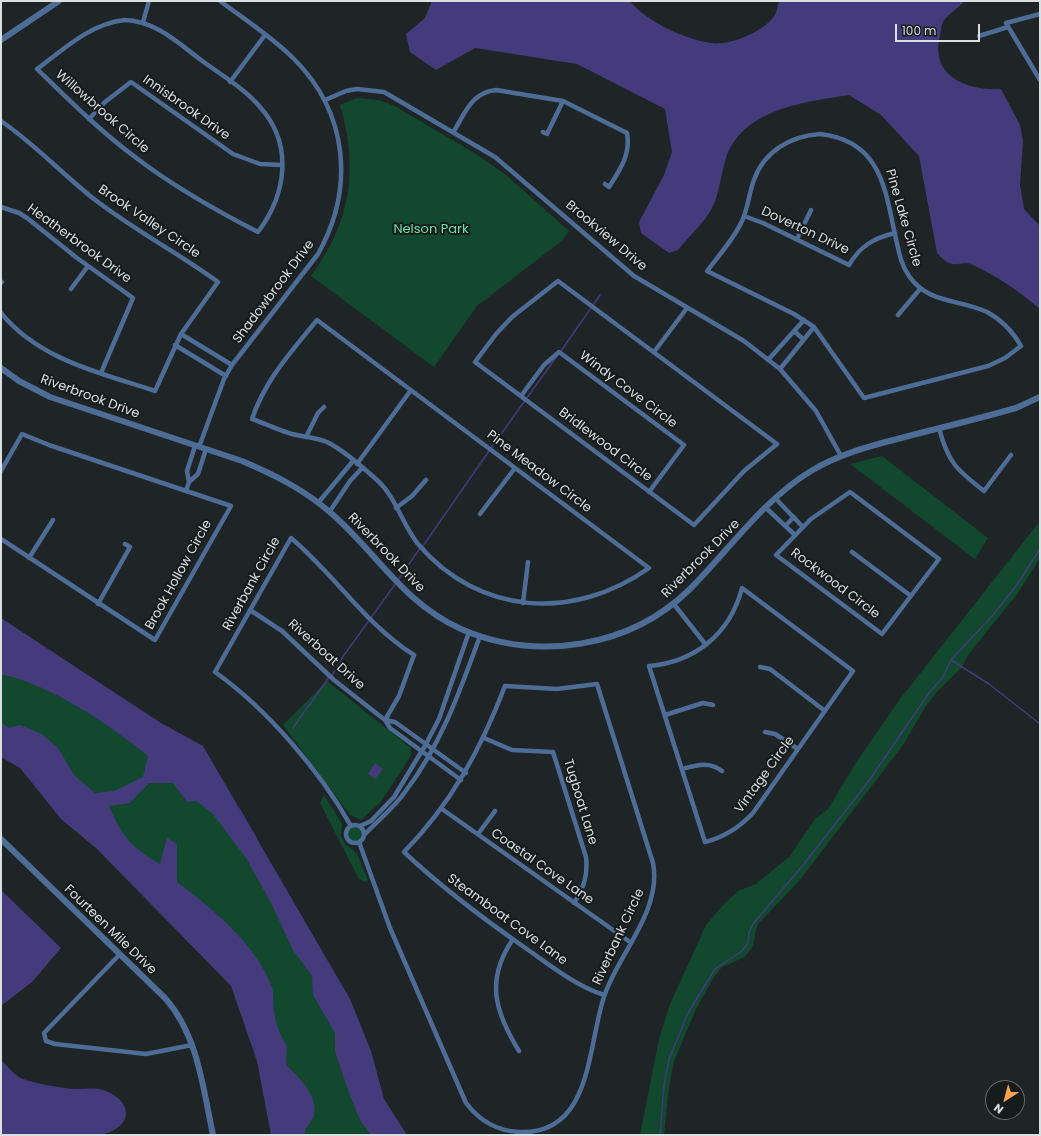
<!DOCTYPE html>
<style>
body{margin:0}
#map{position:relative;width:1041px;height:1136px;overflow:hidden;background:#1f2426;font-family:Poppins,sans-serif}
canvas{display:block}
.frame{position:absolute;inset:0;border:2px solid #dbdfe0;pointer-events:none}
.north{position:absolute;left:985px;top:1080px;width:40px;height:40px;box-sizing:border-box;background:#161b1c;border:1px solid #65696a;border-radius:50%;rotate:216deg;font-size:11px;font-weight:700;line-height:16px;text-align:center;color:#dbdfe0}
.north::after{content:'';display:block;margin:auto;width:14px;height:18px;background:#f8a04b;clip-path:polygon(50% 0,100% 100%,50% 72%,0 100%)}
.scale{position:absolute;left:895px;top:24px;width:85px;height:18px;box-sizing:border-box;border:2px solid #dbdfe0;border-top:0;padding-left:5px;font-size:12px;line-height:14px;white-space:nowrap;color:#dbdfe0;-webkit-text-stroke:3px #161b1c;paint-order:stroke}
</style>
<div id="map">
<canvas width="1041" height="1136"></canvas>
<div class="frame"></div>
<div class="north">N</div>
<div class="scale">100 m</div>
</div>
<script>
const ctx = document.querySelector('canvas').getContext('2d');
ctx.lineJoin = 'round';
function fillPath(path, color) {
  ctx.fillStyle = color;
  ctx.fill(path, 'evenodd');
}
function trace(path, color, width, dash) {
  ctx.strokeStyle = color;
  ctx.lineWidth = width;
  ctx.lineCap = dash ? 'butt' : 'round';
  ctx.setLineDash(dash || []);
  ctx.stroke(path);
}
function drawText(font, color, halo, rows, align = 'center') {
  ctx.font = font + ' Poppins,sans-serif';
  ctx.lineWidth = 4;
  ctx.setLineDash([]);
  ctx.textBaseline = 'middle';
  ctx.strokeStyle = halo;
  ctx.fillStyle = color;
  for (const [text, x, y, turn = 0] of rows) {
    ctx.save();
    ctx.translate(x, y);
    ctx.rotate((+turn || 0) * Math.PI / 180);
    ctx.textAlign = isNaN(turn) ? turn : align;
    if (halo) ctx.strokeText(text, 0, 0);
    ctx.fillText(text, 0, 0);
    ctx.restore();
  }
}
fillPath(new Path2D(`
 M357,98L379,100L395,106L476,154L506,175L569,231L563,240L477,306L434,367L311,276C351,221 359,170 340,105Z
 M882,456L988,538L975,559L850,464Z
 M1040,521V558L1018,593L968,655L962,667L937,692L926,706L903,745L800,880L758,924L755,934L753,946L745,957L722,967L714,977L696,1009L674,1061L669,1087L664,1135H640L659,1039L670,1004L706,925L724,904L738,891L756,884L790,856L815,819L828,809L857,761L900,699Z
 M1,655L146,741L219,808L301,948L378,1135H298L269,1005L1,728Z
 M327,681L411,748V756L380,803L361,820L350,815L283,725Z
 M324,795L342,823L341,836L345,844L357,853L368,880L365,882L359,879L320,803Z
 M348 834a7 7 0 1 1 14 0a7 7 0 1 1-14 0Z`), '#11482e');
fillPath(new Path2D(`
 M432,1H630C645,21 687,40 711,43C730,46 767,31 776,13C777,9 778,5 779,1H965C959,7 950,13 944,20C941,24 941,34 939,40C932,78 970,91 1001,89L1020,125L1023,141L1020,185L1024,209L1040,226V309C1020,292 997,276 973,265C958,259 955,273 937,253L919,156L881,115L849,95C806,102 746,108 727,155C721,171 720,193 712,208C705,222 688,237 678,250L669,253L641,233L639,222L664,175L672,152L665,109L577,64L475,48L436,70L410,52L406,34L425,18Z
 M1,618L161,723L203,746L350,999L371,1051L384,1099L407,1135H371L360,1120L348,1090L335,1051V1033L313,995L312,976L293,950L270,901L246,858L213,814L197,801L187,802L173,783H149L130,803L109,806C123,838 130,846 160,864L167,838L177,844V882C211,907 259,947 272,988C274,994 273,1002 274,1009C275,1023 280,1036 287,1046L286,1065C299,1077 321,1098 313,1118C310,1124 304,1128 305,1135H271L257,1061L231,986L97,849L61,819L20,768L1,757V722L8,728L20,725L42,734L58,748L74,775L95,793L114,791L143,777L148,756C107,723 53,686 1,674Z
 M375,763L383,769L375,779L368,774Z
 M1,890L61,948L32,982L1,1006Z
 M1,1060C7,1065 12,1073 19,1077C26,1082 66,1089 75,1089C85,1089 96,1087 106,1091C137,1104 130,1130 99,1135C89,1136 78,1135 68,1135C46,1135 23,1135 1,1135Z`), '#443a7c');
trace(new Path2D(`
 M561,351L600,295
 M491,448L557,356
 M423,546L489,451
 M398,580L420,548
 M951,660L989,684L1040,724
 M293,728L309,705H311L310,704L329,677H331L342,658L396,583
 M239,809L256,838
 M660,1135L664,1085L669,1059L688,1013L715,969L742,951L748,943L749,932L753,924L804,864L868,782L929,693L943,677L951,660L993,615L1016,586L1040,549`), '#443a7c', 1.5);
trace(new Path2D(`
 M1040,14L1006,23L1040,80
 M124,20C156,21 177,42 201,60C221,75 244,88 260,107C294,145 286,195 258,232C215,210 174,187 135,157C100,131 69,100 37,69C64,49 90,24 124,20Z
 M143,22L149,1
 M979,36L1008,27
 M230,82L265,35
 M325,100L346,91L357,89L384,92L495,157L634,276L744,341L780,369L816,411L841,456
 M89,119L105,102L131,82L233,154L260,164L282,165
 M1,121C35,144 62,174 94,199C134,230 178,253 218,282L181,334L155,391C101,373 39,360 1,313
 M454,131C465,113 472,92 496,90L563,101L627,133C631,154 620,170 609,187L605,184
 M543,132L547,134L563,101
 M820,134C882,141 885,190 896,239C899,252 901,265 909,276C928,304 960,299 987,312C1002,320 1013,332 1021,346L1005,358L988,366L864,398L814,327L794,314L707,271C719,255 734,239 742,221C748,208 749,193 754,180C764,151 791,136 820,134Z
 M1,207L19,213L27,218L77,258L133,298L101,373
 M744,216L763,223L849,265C860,246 874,238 895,233
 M797,239L811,210
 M558,281L777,444L744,471L694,525L475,362L496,334L512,317Z
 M1,283L2,282
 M71,289L88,266
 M898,315L920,289
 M317,320L649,568C574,621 479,616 418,544C402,524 396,497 377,480C362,467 345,451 327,442C315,437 301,437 289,433C276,429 264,423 252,419C265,380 291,352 317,320Z
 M794,331L803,339
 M181,334L232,365
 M175,345L226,376
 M654,352L687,308
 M768,360L804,320
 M780,369L814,327
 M521,396L544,365L559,352L684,445L649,492
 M939,428C948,463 957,470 984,491L1011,455
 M306,437L318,413L324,407
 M199,447L224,379L232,365L318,254C355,188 348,113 294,59C272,37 244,19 220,1
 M357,464L411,390
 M1,471L22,434L49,445L231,506L155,640L1,539
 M189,482L198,474L206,449
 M186,491L189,482L187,471L195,446
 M850,492L939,559L882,634L776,555L811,519Z
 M775,498L803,527
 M318,503L353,461
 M396,508L412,496L426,480
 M766,508L795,535
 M330,511L350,481L362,468
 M480,514L515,468
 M785,526L794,517
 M852,552L911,596
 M29,558L53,520
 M742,588L853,671L753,813C739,828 725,837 705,842L649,666C695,662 730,634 742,588Z
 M523,603L528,562
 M673,603L706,645
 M98,604L130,547L125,544
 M250,610L282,631L334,680L385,720L390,728L461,780
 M760,667L770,669L825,711
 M665,715L703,703L713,705
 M385,720L395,722L466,773
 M765,732L775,734L798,749
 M484,738L512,750L553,752L586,857C588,875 584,888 574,903
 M682,769C697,765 709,761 722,771
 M442,809L630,942
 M346 834a9 9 0 1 1 18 0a9 9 0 1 1-18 0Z
 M351,826C320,771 267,709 215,672L291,538C335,575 365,624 414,655L399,696L385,720
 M360,826L371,821L394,797L426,744L439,719L469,632
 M365,834C378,820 394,808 405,792C441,745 460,691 480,636
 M478,834L495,811
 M359,842L390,928L466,1103C479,1120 497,1131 519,1132C594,1135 587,1043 605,994C620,952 662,910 653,863L597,684L557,689L505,686C481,749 451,804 404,852C442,888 481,917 524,947C550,965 574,985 604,995
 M513,939C485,980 495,1012 519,1051
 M120,954L44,1033L46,1041L55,1044L146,1054L192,1045`), '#4d6d97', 4.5);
trace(new Path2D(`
 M1,40L59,1
 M1,368L19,381L50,397L242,461C275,475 305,490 332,514C377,553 403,603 461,629C537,662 630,648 690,589C729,550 763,500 811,471C839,454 870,446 901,438C939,428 978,419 1016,408L1040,397
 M1,839L165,998C198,1035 203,1088 213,1135`), '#4d6d97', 6);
drawText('13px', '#dbdfe0', '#161b1c', [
 ["Innisbrook Drive",186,108,35],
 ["Willowbrook Circle",102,112,41],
 ["Pine Lake Circle",903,218,74],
 ["Brook Valley Circle",149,222,34],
 ["Doverton Drive",805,231,25],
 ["Brookview Drive",606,236,40],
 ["Heatherbrook Drive",79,244,36],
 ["Shadowbrook Drive",274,292,-53],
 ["Windy Cove Circle",628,390,37],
 ["Riverbrook Drive",90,397,20],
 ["Bridlewood Circle",605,445,37],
 ["Pine Meadow Circle",539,472,37],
 ["Riverbrook Drive",386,553,46],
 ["Riverbrook Drive",701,559,-45],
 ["Brook Hollow Circle",179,575,-61],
 ["Riverbank Circle",252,584,-61],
 ["Rockwood Circle",835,584,37],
 ["Riverboat Drive",326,655,42],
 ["Vintage Circle",765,775,-54],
 ["Tugboat Lane",580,802,73],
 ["Coastal Cove Lane",542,867,35],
 ["Steamboat Cove Lane",507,920,36],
 ["Fourteen Mile Drive",110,930,44],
 ["Riverbank Circle",619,937,-65]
]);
drawText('13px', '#6ce2a5', '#161b1c', [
 ["Nelson Park",431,230]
]);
</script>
